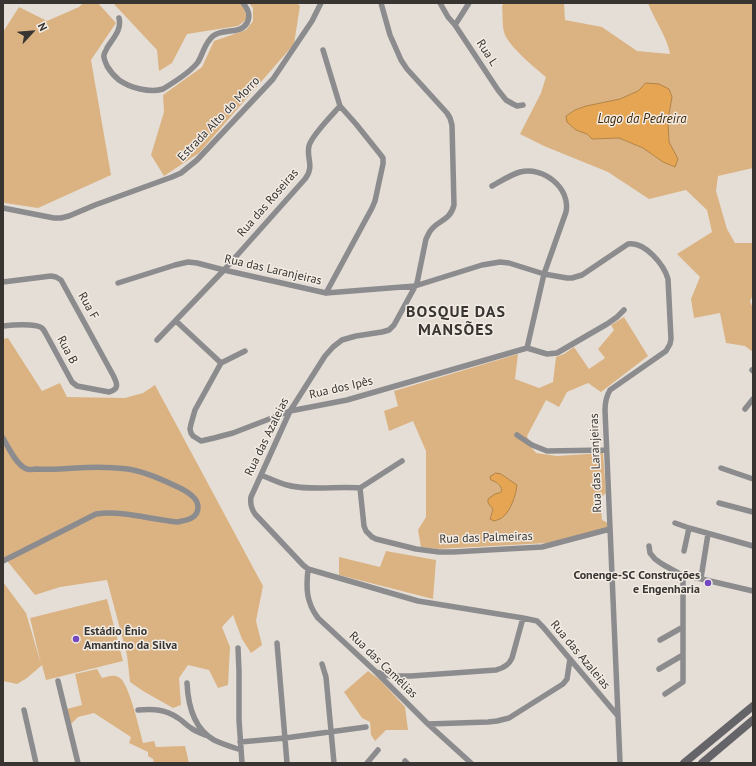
<!DOCTYPE html>
<meta charset="utf-8">
<style>
body{margin:0}
#map{position:relative;width:756px;height:766px;overflow:hidden;background:#e5ded6;font-family:"PT Sans",sans-serif}
canvas{display:block}
.frame{position:absolute;inset:0;border:4px solid #373431;pointer-events:none}
.north{position:absolute;left:12px;top:12px;width:40px;height:40px;-webkit-text-stroke:3px #f3ece4;paint-order:stroke;rotate:64deg;font-size:11px;font-weight:700;line-height:16px;text-align:center;color:#373431}
.north::after{content:'';display:block;margin:auto;width:14px;height:18px;background:#373431;clip-path:polygon(50% 0,100% 100%,50% 72%,0 100%)}
</style>
<div id="map">
<canvas width="756" height="766"></canvas>
<div class="frame"></div>
<div class="north">N</div>
</div>
<script>
const ctx = document.querySelector('canvas').getContext('2d');
ctx.lineJoin = 'round';
function fillPath(path, color) {
  ctx.fillStyle = color;
  ctx.fill(path, 'evenodd');
}
function trace(path, color, width, dash) {
  ctx.strokeStyle = color;
  ctx.lineWidth = width;
  ctx.lineCap = dash ? 'butt' : 'round';
  ctx.setLineDash(dash || []);
  ctx.stroke(path);
}
function drawText(font, color, halo, rows, align = 'center') {
  ctx.font = font + ' "PT Sans",sans-serif';
  ctx.lineWidth = 3;
  ctx.setLineDash([]);
  ctx.textBaseline = 'middle';
  ctx.strokeStyle = halo;
  ctx.fillStyle = color;
  for (const [text, x, y, turn = 0] of rows) {
    ctx.save();
    ctx.translate(x, y);
    ctx.rotate((+turn || 0) * Math.PI / 180);
    ctx.textAlign = isNaN(turn) ? turn : align;
    if (halo) ctx.strokeText(text, 0, 0);
    ctx.fillText(text, 0, 0);
    ctx.restore();
  }
}
fillPath(new Path2D(`
 M83,3H98L116,23L91,60L111,175L38,208L5,203L3,202V32L19,7L47,21L79,7Z
 M113,3H240L244,8L247,19L238,26L187,34L172,63L159,71L157,50Z
 M249,3H297L300,6L294,44L199,153L164,176L151,155L164,112L163,95L202,67L214,41L246,30L253,21V8Z
 M503,3H564L565,20L602,27L637,51L670,54C667,36 654,20 648,3H753V168L718,176L716,191L727,229L735,243H753V295L750,301L753,309V352L745,346L726,343L720,313L694,318L691,299L700,277L677,254L712,232L707,210L686,190L649,199L608,172L544,146L520,134L541,93L546,77C535,68 507,45 504,32C502,24 503,15 502,7ZM646,83L672,97L668,120L669,142L678,160L674,167L663,162L643,148L619,138L592,139L566,116L575,110L586,106L620,99L638,91Z
 M624,317L648,356L601,392L588,383L567,392L559,407L546,400L527,436L531,447L536,453L557,456L603,453L606,493L600,498L602,520L608,523V528L547,543L438,549L421,547L418,530L426,517V451L413,421L389,431L384,411L398,406L394,391L518,354L515,379L539,388L553,382L556,357L564,354L574,347L589,369L605,358L598,349L614,330L611,325ZM501,474L517,485C514,500 512,507 502,518L490,519C492,510 495,497 502,491L501,487L496,482Z
 M8,338L42,391L60,383L67,397L125,398L143,393L155,385L263,586L256,621L262,645L251,653L242,639L233,615L222,627L230,647L228,685L218,688L209,670L188,665L179,678L181,705L173,708L143,691L130,682L127,655L107,580L60,587L35,595L3,556V339Z
 M386,551L436,560L433,599L339,575V557L380,567Z
 M3,582L26,613L41,664L30,618L107,599L123,661L46,680L42,665L27,678L17,684L3,681Z
 M97,669L102,678C109,676 114,674 120,678C129,684 140,731 143,743L154,741L156,747L185,746L189,763H154L153,759L148,756V752L129,743L131,737L94,713L78,717L71,724L67,709L82,705L75,674Z
 M368,671L380,680L405,707L408,730H386L375,741L371,735L370,722L362,718L344,692Z`), '#dbb382');
const water = new Path2D(`
 M646,83L659,84L669,89L672,97L668,120L669,142L678,159L675,167L663,162L643,148L619,138L592,139L587,134L576,130L567,122L566,116L575,110L586,106L620,99L638,91Z
 M496,473L501,474L517,485C516,495 511,510 503,517C501,519 497,520 494,521L490,519L493,509L488,503V499L495,494L499,493L502,491C501,485 497,482 491,480L490,477Z`);
fillPath(water, '#e5a552');
trace(water, '#b18348', 1);
trace(new Path2D(`
 M137,3H138`), '#b18348', 1.5);
trace(new Path2D(`
 M381,3L390,35L401,60L407,69L447,113L450,118L452,125L454,205C450,222 436,220 429,233C429,233 426,239 426,239L417,283L394,325L389,330L382,332L356,336L342,340L333,347L325,356L290,411L251,497C250,503 251,508 255,514L303,565L308,569L418,601L523,618L537,621L543,627L618,716
 M440,3L448,17L455,25L498,90L506,100L513,104L517,106L523,105
 M119,18C122,30 113,38 107,48C106,51 103,54 104,57C104,60 106,63 107,66C110,71 114,76 119,80C130,88 150,93 163,89C174,82 190,73 198,62C203,54 205,42 213,36C223,28 240,35 247,23C251,16 248,9 243,3
 M455,25L469,3
 M323,50L340,106L356,124L380,154L383,158V164L375,201L372,208L326,293
 M492,186C501,181 510,175 520,172C543,166 571,188 566,212L544,274L527,348
 M3,208L54,218H61L69,216L95,205L172,177L181,173L197,160L273,79L312,21L321,3
 M3,282L51,276L56,277L61,280L113,375C117,383 120,389 109,392L77,386L72,382L46,334C45,332 44,330 42,328C36,323 11,325 3,326
 M118,283L175,265L188,262L197,263L224,270L326,293L415,286L482,265L500,262L509,263L544,274L567,278H572L582,275L628,244C645,241 664,265 668,279L671,339L670,344L666,351L610,390C606,397 605,402 605,410L620,763
 M176,321L221,363L195,410L191,424L190,429L191,433L193,436L201,441L214,438L233,433L290,411L347,400L527,348L547,354L557,353L607,324L617,317L624,310
 M157,340L224,270L305,179C315,166 306,158 309,146C311,136 332,115 340,106
 M221,363L245,351
 M752,370L753,371
 M745,409L753,399
 M517,435L532,445L547,451L606,450
 M3,438C8,447 17,466 27,469C30,470 34,469 36,469C50,470 63,469 76,468C93,467 111,467 128,469C146,472 163,480 180,488C186,491 198,498 198,507C198,518 188,520 178,522C151,520 124,510 96,514L3,561
 M721,468L753,479
 M261,475C269,478 278,483 287,485C309,491 337,486 360,488L364,526L366,531L372,537L376,539L416,549L439,552H453L542,547L610,529
 M360,488L402,461
 M719,503L753,512
 M675,523L689,528L753,546
 M649,546L650,553L655,559L662,564L680,574L753,591
 M684,551L689,528
 M308,569C306,588 306,602 318,618L375,671L428,724L471,763
 M701,578L708,534
 M660,640L683,627
 M277,643L287,763
 M238,648L239,671V720L242,763
 M322,664L326,677L334,763
 M659,669L683,655
 M376,672L390,676H411L496,670C504,668 509,665 512,658L523,618
 M58,681L78,763
 M187,683C188,704 194,729 214,740C222,744 232,747 241,750
 M665,694L683,682V575
 M24,710L36,763
 M138,710C154,709 165,709 178,718C183,721 186,725 191,728C195,731 200,733 205,735
 M428,724L488,722L497,721L509,718L563,684L567,679L570,659
 M240,742L285,738L366,727
 M405,761L407,763
 M367,763L378,750`), '#8c8c8f', 5.5);
trace(new Path2D(`
 M684,763L753,706
 M702,763L753,720`), '#656469', 8);
for (const [x, y, r, color] of [
 [708,583,4,"#7448c1"],
 [76,639,4,"#7448c1"]
]) {
  const dot = new Path2D();
  dot.arc(x, y, r, 0, 2 * Math.PI);
  ctx.fillStyle = color;
  ctx.fill(dot);
  trace(dot, '#f3ece4', 1.5);
}
drawText('12px', '#373431', '#f3ece4', [
 ["Rua L",487,53,57],
 ["Estrada Alto do Morro",219,119,-46],
 ["Rua das Roseiras",268,203,-49],
 ["Rua das Laranjeiras",273,270,13],
 ["Rua F",88,306,61],
 ["Rua B",67,350,62],
 ["Rua dos Ipês",341,388,-13],
 ["Rua das Azaleias",267,437,-64],
 ["Rua das Laranjeiras",596,463,-92],
 ["Rua das Palmeiras",486,538,-2],
 ["Rua das Azaleias",580,655,50],
 ["Rua das Camélias",383,665,44]
]);
drawText('bold 12px', '#373431', '#f3ece4', [
 ["Conenge-SC Construções",700,576],
 ["e Engenharia",700,590],
 ["Estádio Ênio",84,632,"left"],
 ["Amantino da Silva",84,646,"left"]
], 'right');
drawText('italic 13px', '#422803', '#f3ece4', [
 ["Lago da Pedreira",642,119]
]);
ctx.letterSpacing = '1px';
drawText('bold 16px', '#373431', '#f3ece4', [
 ["BOSQUE DAS",456,312],
 ["MANSÕES",456,330]
]);
ctx.letterSpacing = '0px';
</script>
